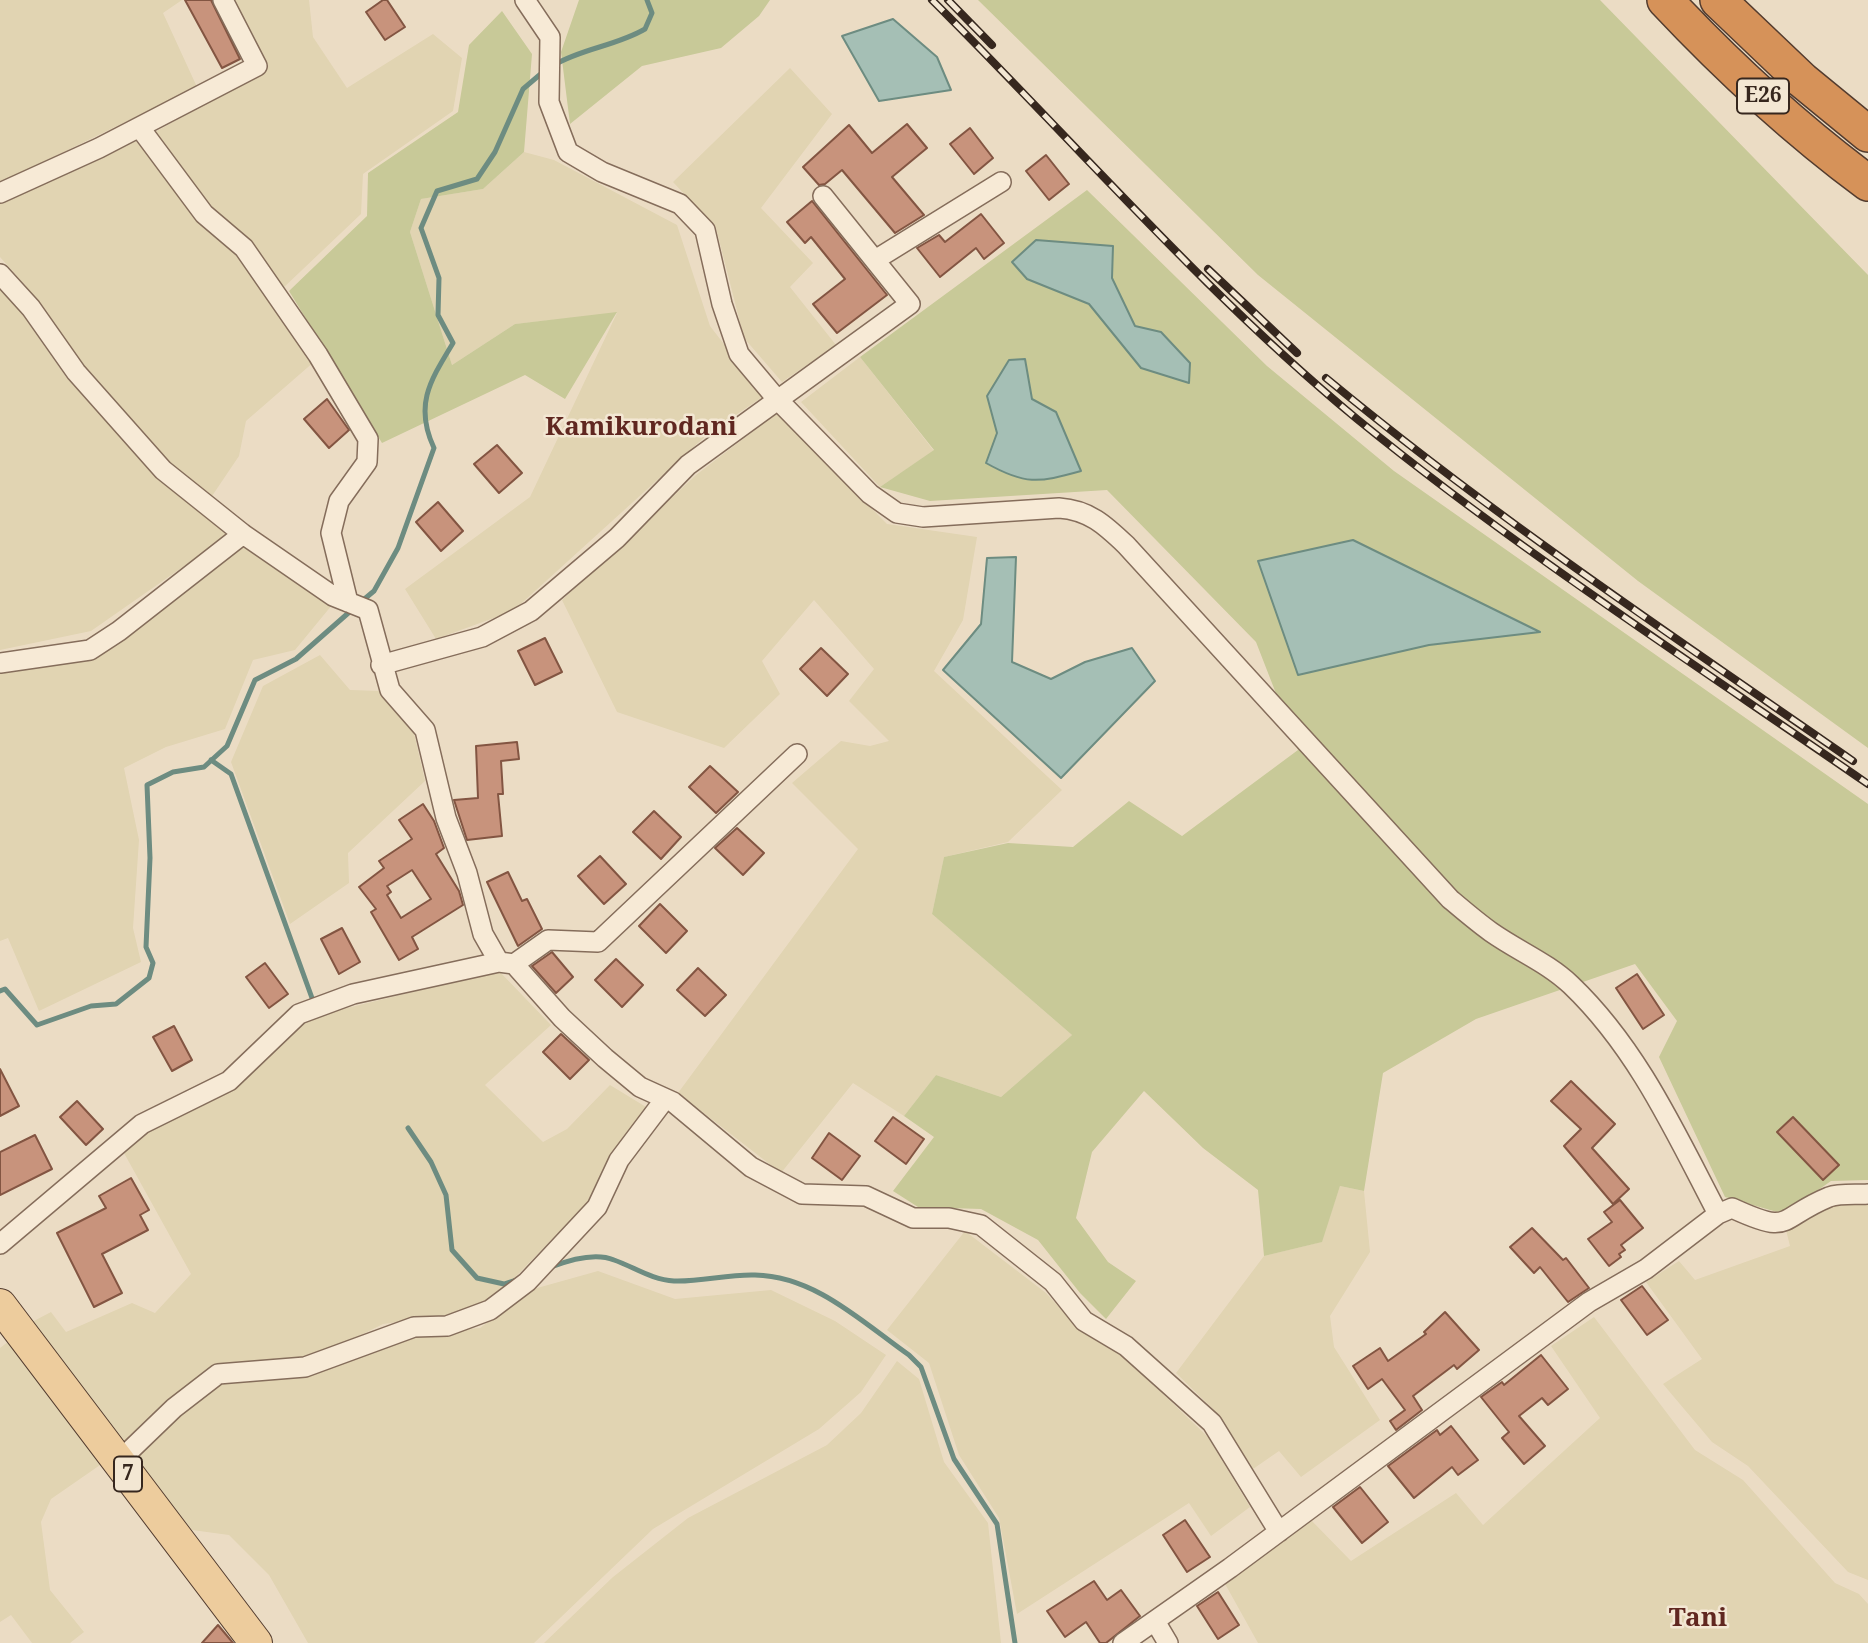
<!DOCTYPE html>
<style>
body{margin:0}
canvas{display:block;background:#ebdcc4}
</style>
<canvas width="1868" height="1643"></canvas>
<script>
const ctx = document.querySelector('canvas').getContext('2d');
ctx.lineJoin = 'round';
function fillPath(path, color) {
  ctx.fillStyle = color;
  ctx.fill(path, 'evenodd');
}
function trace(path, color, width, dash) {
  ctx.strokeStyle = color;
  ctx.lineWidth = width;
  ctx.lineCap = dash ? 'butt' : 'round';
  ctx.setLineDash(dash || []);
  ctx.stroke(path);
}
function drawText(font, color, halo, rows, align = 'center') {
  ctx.font = font + ' "Noto Serif",serif';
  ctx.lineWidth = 5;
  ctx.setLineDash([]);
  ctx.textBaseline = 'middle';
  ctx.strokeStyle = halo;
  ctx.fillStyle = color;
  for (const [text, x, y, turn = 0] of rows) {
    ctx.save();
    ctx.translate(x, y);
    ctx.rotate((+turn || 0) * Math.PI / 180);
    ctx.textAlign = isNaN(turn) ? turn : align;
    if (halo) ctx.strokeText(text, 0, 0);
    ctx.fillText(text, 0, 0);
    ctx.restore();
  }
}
fillPath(new Path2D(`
 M0,0H182L163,13L197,87L0,183Z
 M230,0H309L313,37L347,88L433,34L462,58L453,111L363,174L361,214L281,290L207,206L155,132L266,70Z
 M790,68L832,114L761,208L813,263L790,287L836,345L782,382L744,338L716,228L673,182Z
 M136,141L196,216L241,253L315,361L246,421L239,456L212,496L168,467L84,370L25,285L0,257V202Z
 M524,152L554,160L677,225L710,326L764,396L709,433L513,611L436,639L405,589L530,497L617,313L515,324L452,365L410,232L421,199L483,189Z
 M0,289L20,311L66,377L159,478L230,534L91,631L0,650Z
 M860,357L934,451L880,487L801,402Z
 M777,413L887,524L977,537L963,620L934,671L1062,790L1008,842L944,857L932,914L1072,1035L1001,1097L936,1075L904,1116L853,1083L781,1173L678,1093L858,849L792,783L841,741L870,746L889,741L849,701L874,669L814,600L762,661L780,694L724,748L617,712L562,600L696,475Z
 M244,543L332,605L295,650L253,660L225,729L166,747L124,768L139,840L133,928L141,962L39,1011L8,938L0,941V671L93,658Z
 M320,655L350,690L380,691L414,733L425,781L348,853L349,883L290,924L231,762L263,686Z
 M499,971L551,1025L485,1085L543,1142L567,1129L610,1085L646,1107L586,1204L496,1297L470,1312L383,1324L331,1350L262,1369L215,1366L123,1446L32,1322L51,1312L66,1332L132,1303L155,1313L191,1274L124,1153L154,1126L238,1087L302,1019Z
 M1340,1186L1364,1191L1370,1252L1330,1316L1334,1347L1380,1420L1301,1477L1279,1451L1253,1469L1218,1414L1176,1373L1264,1256L1321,1242Z
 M1834,1205H1868V1580L1848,1572L1748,1466L1712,1442L1663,1384L1702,1359L1646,1282L1679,1261L1695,1280L1790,1246L1786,1230Z
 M965,1231L1046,1293L1078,1328L1123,1356L1208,1437L1250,1507L1211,1536L1189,1503L1017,1614L999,1518L959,1455L929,1363L887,1330Z
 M598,1271L675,1299L771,1290L835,1321L886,1355L861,1392L819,1429L653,1529L534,1643H308L269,1575L229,1535L192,1530L135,1458L180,1411L223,1379L418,1333L480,1328L530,1290Z
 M1594,1317L1695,1450L1743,1480L1835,1583L1859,1594L1868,1604V1643H1258L1224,1582L1311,1520L1351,1561L1456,1493L1483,1525L1600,1418L1551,1346Z
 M9,1341L103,1463L51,1499L41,1522L50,1590L84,1632L70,1643H32L11,1615L0,1622V1348Z
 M897,1361L919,1379L944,1462L988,1523L1001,1643H544L613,1577L688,1518L827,1445L861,1413Z`), '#e1d4b2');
fillPath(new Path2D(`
 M579,0H770L759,16L721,48L642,66L570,124L561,52Z
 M978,0H1600L1868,275V748L1638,581L1258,275Z
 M502,11L532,54L524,152L483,189L421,199L410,232L452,365L515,324L617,312L565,399L525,375L382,443L289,291L367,216L368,173L458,112L469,45Z
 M1087,190L1267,366L1394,471L1868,804V1180L1831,1181L1784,1214L1725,1197L1659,1057L1677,1021L1635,964L1476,1019L1383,1073L1364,1191L1340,1186L1322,1242L1264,1256L1258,1190L1203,1148L1144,1091L1092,1152L1076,1218L1108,1262L1136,1281L1106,1319L1080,1293L1038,1240L981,1209L918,1207L893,1191L934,1137L904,1116L936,1075L1001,1097L1072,1035L932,914L944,857L1008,843L1073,847L1129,801L1182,836L1298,750L1256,642L1107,490L930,501L880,487L934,450L860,357Z`), '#c8c998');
const water = new Path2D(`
 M893,19L937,57L951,90L879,101L842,36Z
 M1036,240L1113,246L1112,278L1135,326L1161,332L1190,363L1189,383L1141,368L1089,304L1027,279L1012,262Z
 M1025,359L1032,399L1056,412L1081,471C1038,483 1025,485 986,463L997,433L987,396L1009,360Z
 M1353,540L1540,632L1429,645L1298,675L1258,561Z
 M1016,557L1012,662L1051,679L1085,662L1132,648L1155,681L1061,778L943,670L981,624L987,558Z`);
fillPath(water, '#a5bfb5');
trace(water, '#6d8c81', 2);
trace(new Path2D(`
 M554,65C583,48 616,46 645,29L652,13L647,0
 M362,601L374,591L398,548L434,448C414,405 430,381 453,343L438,315L439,278L421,228L437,191L477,179L495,152L523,89L543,72
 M211,760L231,774L312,998
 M0,991L5,989L37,1025L91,1006L116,1004L149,978L153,963L146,947L150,858L147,785L173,772L204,767L227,746L255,680L296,659L354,608
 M408,1128L431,1162L446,1195L452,1250L477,1278L504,1284L519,1279
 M551,1267C569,1260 595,1252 614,1260C634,1267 652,1280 674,1281C701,1282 728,1274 755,1275C815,1276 862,1322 909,1355L921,1367L954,1459L997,1524L1015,1643`), '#6d8c81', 5);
const building = new Path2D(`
 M185,0H211L240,59L222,68Z
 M383,0H387L405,27L385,40L366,12Z
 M907,124L927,148L892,177L924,215L895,233L842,170L825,184L819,185L803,167L849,125L872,153Z
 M970,128L993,158L974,174L950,144Z
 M1046,155L1069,184L1049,200L1026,171Z
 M812,201L887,295L837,333L813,304L845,279L811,237L805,243L787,222Z
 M981,214L1004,243L984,259L976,248L940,277L917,248L939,235L945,242Z
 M327,399L349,430L329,448L304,419Z
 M497,445L522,473L499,493L474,464Z
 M438,502L463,531L441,551L416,522Z
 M545,638L562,672L535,685L518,651Z
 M821,648L848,674L827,696L800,669Z
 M517,742L519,759L501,761L503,794H498L502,836L467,840L454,800L478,798L476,746Z
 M710,766L738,792L716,813L689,787Z
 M423,804L434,821L444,848L436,854L459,891L463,905L412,937L418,949L399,960L371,912L376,909L359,887L384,868L379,861L412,839L399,820ZM412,870L431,899L401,918L387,895L391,892L387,886Z
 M654,811L681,837L661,859L633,832Z
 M737,828L764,853L743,875L715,848Z
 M600,856L626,884L604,904L578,876Z
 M508,872L522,901L527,899L542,929L518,946L487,882Z
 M660,904L687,931L666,953L639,926Z
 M342,928L360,962L339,974L321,939Z
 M552,952L573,977L556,993L532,966Z
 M616,959L643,985L622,1007L595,980Z
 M265,963L288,994L269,1008L246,977Z
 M698,968L726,995L705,1016L677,990Z
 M1637,974L1664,1015L1643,1029L1616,988Z
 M174,1026L192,1060L172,1071L153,1037Z
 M561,1034L589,1060L570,1079L543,1052Z
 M0,1069L19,1106L0,1116Z
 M1571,1081L1615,1124L1592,1148L1629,1189L1613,1204L1564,1146L1581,1129L1551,1101Z
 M77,1101L103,1129L86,1145L60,1117Z
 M893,1117L924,1139L906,1164L875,1141Z
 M1793,1117L1839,1165L1823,1180L1777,1132Z
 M829,1133L860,1156L842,1180L812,1158Z
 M35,1135L52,1169L0,1195V1152Z
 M131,1178L149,1210L140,1215L148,1230L102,1254L122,1293L94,1307L57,1233L106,1208L99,1196Z
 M1620,1200L1643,1228L1621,1245L1625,1250L1619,1254L1621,1257L1609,1266L1588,1239L1612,1222L1604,1212Z
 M1532,1228L1563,1260L1566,1258L1589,1288L1568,1302L1540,1267L1534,1273L1510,1247Z
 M1642,1286L1668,1320L1647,1335L1621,1300Z
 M1445,1312L1479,1350L1457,1369L1454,1365L1413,1396L1422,1410L1396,1430L1390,1421L1405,1410L1382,1379L1368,1389L1353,1366L1380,1348L1388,1361L1426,1334L1424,1332Z
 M1541,1355L1568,1389L1548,1405L1542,1398L1519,1416L1545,1446L1524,1464L1502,1438L1509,1432L1481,1397L1502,1382L1504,1385Z
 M1451,1426L1478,1460L1458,1475L1452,1467L1414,1498L1388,1466L1437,1430L1440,1435Z
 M1360,1487L1388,1522L1362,1543L1333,1507Z
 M1185,1520L1210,1557L1187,1572L1163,1535Z
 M1094,1581L1107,1600L1121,1590L1140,1616L1106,1643H1100L1086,1622L1065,1637L1047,1611Z
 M1218,1592L1239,1625L1218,1639L1197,1606Z
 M218,1625L233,1643H202Z`);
fillPath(building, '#c8937c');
trace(building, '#835542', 2);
const street = new Path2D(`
 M525,0L550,37L549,102L568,152L602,172L680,204L705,230L722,304L739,354L776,398L870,494L897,513L923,517L1059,508C1089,510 1105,525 1126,545L1450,899C1463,910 1477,922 1491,932C1518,951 1548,963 1571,985C1638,1049 1676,1134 1718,1214
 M140,128L204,214L244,248L318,355L368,439L367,462L339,501L331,533L348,602
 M0,193L99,148L257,66L223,0
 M875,260L1001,182
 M0,274L31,308L76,372L163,470L243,534L333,596L368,610L390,690L425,730L446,818L467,873L483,934L499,962
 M0,663L90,650L119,631L243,534
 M381,665L482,637L531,611L617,538L688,465L910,304L823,196
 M514,964L548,940L598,942L797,754
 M0,1244L142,1124L229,1081L299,1014L353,994L499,962L514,964L562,1018L605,1058L640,1087L673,1102L751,1167L802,1194L866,1196L913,1218H949L981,1225L1053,1282L1084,1321L1126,1346L1212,1423L1279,1532
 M119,1461L174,1408L218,1374L305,1367L414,1327L447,1326L490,1310L527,1282L597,1207L619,1160L665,1099
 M1155,1621L1168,1643
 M1123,1643L1230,1568L1589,1302L1646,1269L1718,1214L1732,1208C1793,1236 1776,1219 1829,1197C1840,1193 1856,1195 1868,1194`);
const primary = new Path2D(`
 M0,1305L256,1643`);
const highway = new Path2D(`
 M1665,0C1727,66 1795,129 1868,183
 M1718,0L1802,80L1868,134`);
trace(street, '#856d5b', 22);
trace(primary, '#533c2f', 34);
trace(highway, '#533c2f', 38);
trace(street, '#f7ead6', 19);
trace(primary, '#edcc9d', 32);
trace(highway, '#d69259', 35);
const rail = new Path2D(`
 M932,0C1073,140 1203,292 1357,419C1519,551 1696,665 1868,784
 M948,0L992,45
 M1208,269L1297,353
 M1326,378C1494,517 1674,637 1853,761`);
trace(rail, '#36271e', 8);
trace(rail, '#f3e7d3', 5, [16]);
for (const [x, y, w] of [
 [1763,96,52],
 [128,1474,28]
]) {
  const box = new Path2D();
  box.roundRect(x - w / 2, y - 17.5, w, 35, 5);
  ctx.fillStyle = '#f3e7d3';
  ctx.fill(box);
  trace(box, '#36271e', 2);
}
drawText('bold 21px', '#36271e', null, [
 ["E26",1763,96],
 ["7",128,1474]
]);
drawText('bold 26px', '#602720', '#f3e7d3', [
 ["Kamikurodani",641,428],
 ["Tani",1698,1619]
]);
</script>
